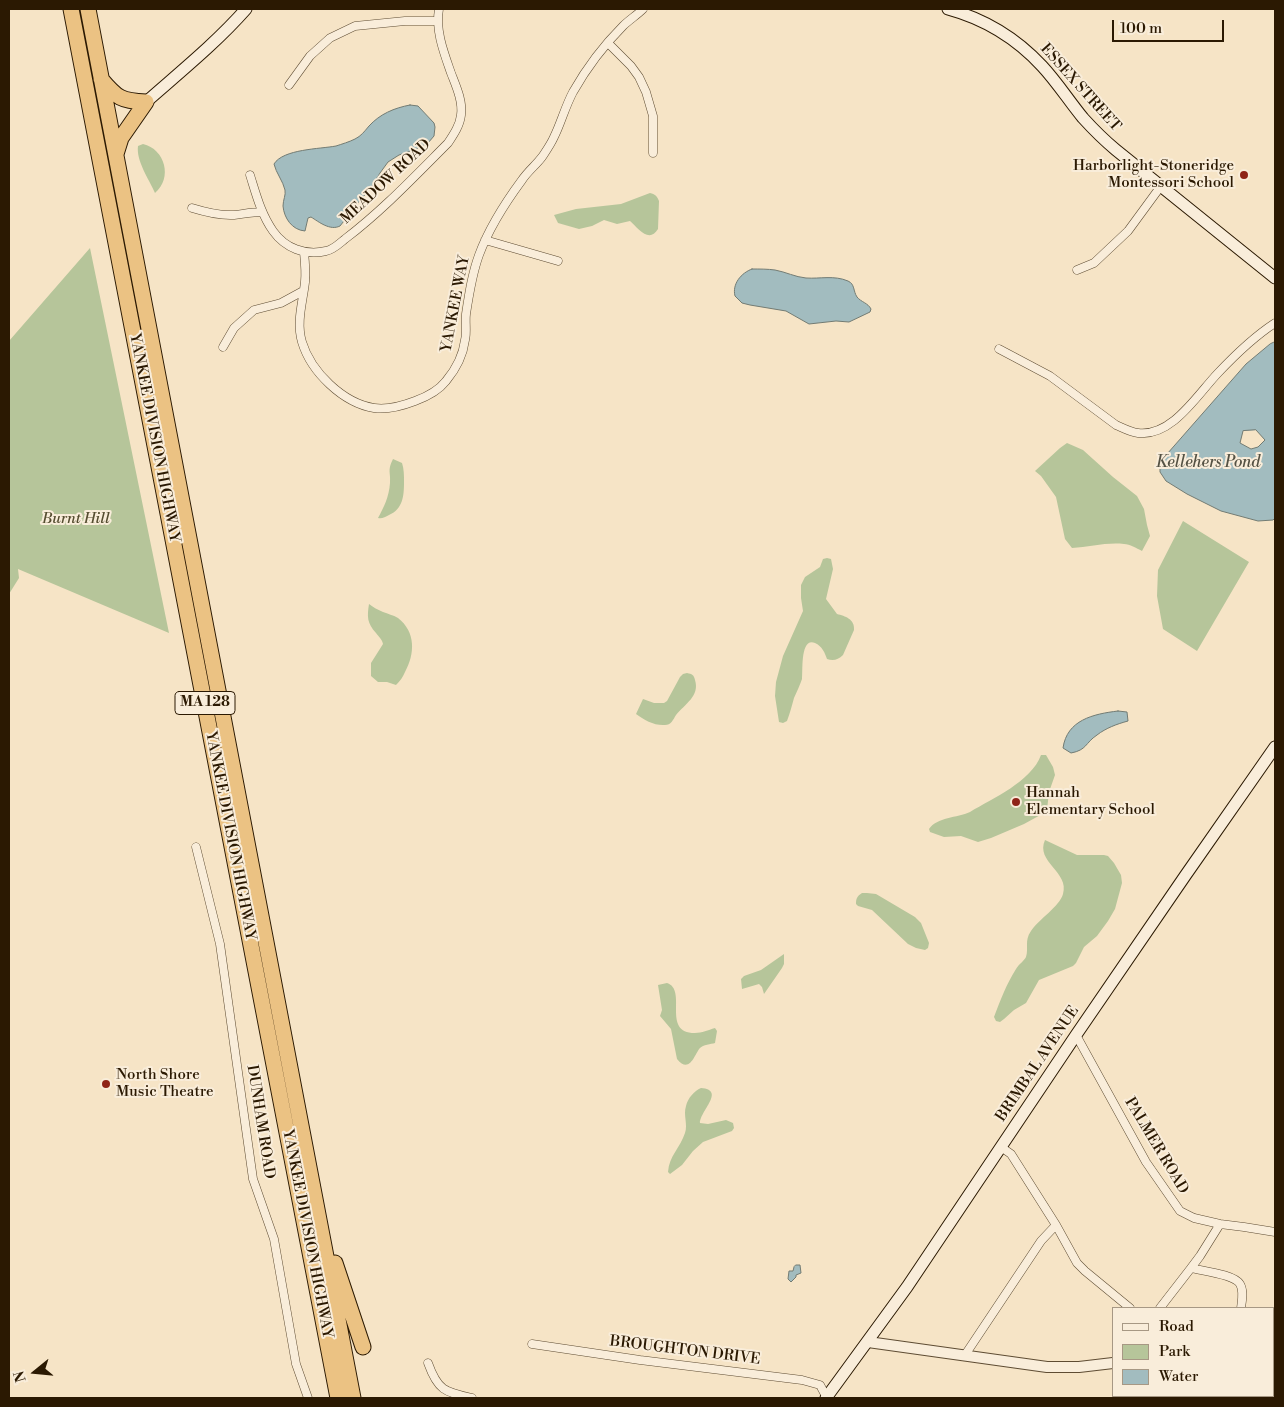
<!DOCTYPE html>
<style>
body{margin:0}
#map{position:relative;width:1284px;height:1407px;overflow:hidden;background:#f6e4c6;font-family:"Libre Bodoni",serif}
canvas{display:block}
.frame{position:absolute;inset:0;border:10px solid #2b1902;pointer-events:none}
.legend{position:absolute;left:1112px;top:1307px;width:162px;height:90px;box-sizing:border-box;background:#f9edda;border:1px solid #a79884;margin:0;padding:6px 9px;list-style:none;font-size:15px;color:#2b1902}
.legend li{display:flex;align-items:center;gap:10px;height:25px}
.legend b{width:25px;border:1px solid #a79884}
.north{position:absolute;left:10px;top:1347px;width:50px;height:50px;-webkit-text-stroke:4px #f9edda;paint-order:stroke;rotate:253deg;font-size:14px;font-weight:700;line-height:20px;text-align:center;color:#2b1902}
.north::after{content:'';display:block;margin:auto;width:18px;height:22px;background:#2b1902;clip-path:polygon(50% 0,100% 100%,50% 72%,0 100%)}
.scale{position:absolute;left:1112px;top:20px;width:112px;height:22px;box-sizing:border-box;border:2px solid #2b1902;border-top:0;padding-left:6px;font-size:15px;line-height:18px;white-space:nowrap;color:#2b1902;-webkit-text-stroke:4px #f9edda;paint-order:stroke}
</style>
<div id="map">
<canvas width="1284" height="1407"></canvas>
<div class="frame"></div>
<ul class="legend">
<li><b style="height:6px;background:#f9edda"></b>Road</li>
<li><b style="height:14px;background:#b6c59a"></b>Park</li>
<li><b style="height:14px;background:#a2bcbf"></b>Water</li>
</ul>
<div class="north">N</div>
<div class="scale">100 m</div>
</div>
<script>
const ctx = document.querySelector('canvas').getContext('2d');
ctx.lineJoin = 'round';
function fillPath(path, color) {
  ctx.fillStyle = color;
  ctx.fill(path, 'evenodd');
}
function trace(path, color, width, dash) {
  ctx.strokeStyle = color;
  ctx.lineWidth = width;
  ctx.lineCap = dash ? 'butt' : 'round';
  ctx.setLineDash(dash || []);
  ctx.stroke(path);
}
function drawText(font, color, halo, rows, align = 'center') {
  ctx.font = font + ' "Libre Bodoni",serif';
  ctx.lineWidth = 4;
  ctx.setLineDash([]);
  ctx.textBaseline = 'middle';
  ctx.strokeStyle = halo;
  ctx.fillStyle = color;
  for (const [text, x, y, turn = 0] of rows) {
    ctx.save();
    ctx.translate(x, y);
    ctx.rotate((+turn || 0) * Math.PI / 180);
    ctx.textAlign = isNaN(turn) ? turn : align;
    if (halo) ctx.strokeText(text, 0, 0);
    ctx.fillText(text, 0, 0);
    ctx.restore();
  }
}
fillPath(new Path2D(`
 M143,144C165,149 173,178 155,193C149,179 136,161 138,146Z
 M650,193C655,194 657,196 659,201L658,229C649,244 638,228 630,221L617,224L604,220L592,226L579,229L558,223L554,215L576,209L621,204Z
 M90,248L169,633L18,569L19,578L9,594V341Z
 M1067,443L1083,450L1113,477L1137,496L1144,509L1147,525L1150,536L1142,551C1136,548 1130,544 1124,544C1107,542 1089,547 1072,548L1065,539L1056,497L1041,476L1035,471L1060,448Z
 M393,459L402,463C404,469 404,475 404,482C404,496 403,509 389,515C385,517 382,519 378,518C384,507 389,497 390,483C391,472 387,471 393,459Z
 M1183,521L1249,562L1197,651L1163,629L1157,596L1158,570Z
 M827,558L831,559L833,569L826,599L837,614C845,616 855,619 854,630L843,655C838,660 833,661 827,659C825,653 822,646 815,643C800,637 803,671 802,679C800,685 797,691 794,698C792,705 790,713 787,721L783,723L779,722L775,696L776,682L783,656L803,611L801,598V585L805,577L820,567L823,559Z
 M369,604C373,607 378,610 383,612C388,614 393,615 398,618C416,632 415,654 405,672C403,677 400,681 396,685L387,682H378L371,676V663L383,644C382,639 379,637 376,633C367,623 367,617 369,604Z
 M687,673C692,674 694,675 695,680C700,696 685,704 676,715C673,720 671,725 665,725C655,726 644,720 636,714L643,699L654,703H664L667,701L680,677L683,674Z
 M1041,755H1046L1053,767L1055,775L1049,792L1047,810L1044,813L1024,824L991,838L978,842L961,836L944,837L930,832L929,829C937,817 957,818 970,812C993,798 1031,782 1041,755Z
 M1045,840L1077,855H1104L1108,856L1114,863L1121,875L1122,883L1115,909L1108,921L1097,936L1084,947L1076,963L1073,966L1039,980L1026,1003L1014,1010L1004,1019L1000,1022L996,1021L994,1017C1000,1001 1007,983 1016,969C1019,964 1024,961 1026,957C1029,948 1024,941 1031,931C1038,920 1060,906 1063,894C1070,872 1035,862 1045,840Z
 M862,893H867L876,894L915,917L921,923L929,943L928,948L925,950L916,948L908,944L872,910L858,906L856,904C856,899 857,896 862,893Z
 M784,954V964L782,968L764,994L762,987L759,984L742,989L741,979L744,976L761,970Z
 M667,983C688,990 661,1033 695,1033C702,1033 708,1030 715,1028L717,1031L715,1043C711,1044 703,1045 700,1048C695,1053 690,1075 677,1059L671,1029L660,1016L662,1010L658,985Z
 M701,1088C726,1090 700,1111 700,1123L708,1124L726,1120L733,1123L734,1128L732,1131L703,1142L693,1151L682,1165L670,1174L668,1172C669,1156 680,1148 685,1133C688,1124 683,1115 686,1106C688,1098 694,1091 701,1088Z`), '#b6c59a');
const water = new Path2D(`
 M410,105L418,106L434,123L435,127L434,136L428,143L416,149L399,155L388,162L380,173L371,188L362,198L340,226C330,231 319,222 311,217L308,218L305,231C292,230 284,218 283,206C283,200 286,195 285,190C283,181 276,173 274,164C283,149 320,149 336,146C342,144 349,142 355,139C361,136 364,132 369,126C380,114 394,108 410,105Z
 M752,269C760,269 768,269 775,270C786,272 795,277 806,278C820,279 834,275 848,281C855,284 853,291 857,297C861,302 868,303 871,309L870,312L849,322L836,321L809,324L786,311L750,305L742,303L735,296C732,284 741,273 752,269Z
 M1275,342V518L1273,520L1258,521L1221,511L1187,494L1166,481L1160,472V462L1246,364L1270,344ZM1256,430L1265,440L1258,447L1251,449L1240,443L1243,431Z
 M1118,711L1127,712L1128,721C1117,724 1106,728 1097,735C1085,743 1087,750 1071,753L1063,748C1067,720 1093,714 1118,711Z
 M796,1265H800L801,1273L796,1275V1277L791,1282L788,1279L789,1271H793L794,1267Z`);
fillPath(water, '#a2bcbf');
trace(water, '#727b73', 1);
const minor = new Path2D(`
 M608,43L631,66L639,77L646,92L653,116V153
 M289,85L310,56L330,38L355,26L405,21H438
 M250,175C256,194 261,214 273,231C285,248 305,256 326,251C333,250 340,243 345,239C382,211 415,176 448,143C454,134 460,125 461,115C463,101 456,86 451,73C444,53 435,30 439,9
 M192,208C205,212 219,216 234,215C243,214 252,212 262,212
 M485,240L558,261
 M304,252C305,262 306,272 305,282C303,301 296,322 302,342C311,372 343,403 374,408C388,410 402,406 415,401C426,397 439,390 446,381C456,369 463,356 465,340C467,332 465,323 466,314C469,294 472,274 479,255C489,228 505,203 522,180C528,171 536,165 542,157C546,151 551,144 554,137C561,123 565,107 573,92C586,69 604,45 623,26C629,20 637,15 643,9
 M1077,270L1094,263L1128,231L1161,186
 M223,347L234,328L254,310L281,303L303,291
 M999,349L1050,376L1116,425C1123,428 1130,432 1138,433C1172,437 1197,395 1218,373C1235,355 1255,336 1275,323
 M196,847L220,944L253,1179L274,1239L296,1364L308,1398
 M1076,1035L1146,1162L1180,1211L1194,1218L1220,1224L1244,1227L1275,1232
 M1001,1147L1011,1154L1056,1225L1077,1263L1085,1271L1130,1308
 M1191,1268L1200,1256L1220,1224
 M1160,1308L1191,1268C1202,1271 1234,1274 1240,1284C1244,1291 1242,1300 1241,1308
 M532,1344L640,1360L802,1380L820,1385L827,1398
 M965,1355L1041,1241L1056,1225
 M428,1363C438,1391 445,1392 472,1398
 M1131,1398V1396
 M1211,1398L1212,1396`);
const tertiary = new Path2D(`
 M868,1342L1047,1367H1079L1113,1363
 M1273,1361H1275`);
const secondary = new Path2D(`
 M948,9C985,19 1016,38 1042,66C1057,82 1069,101 1083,118C1093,129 1104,140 1116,150L1275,278
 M146,102C180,72 216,43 246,9
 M826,1398L907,1287L1076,1035L1185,876L1275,747`);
const motorway = new Path2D(`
 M71,9L338,1398
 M88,9L353,1398
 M101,79C117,98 121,101 146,102
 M116,154L121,138L146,102
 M335,1263L363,1347`);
trace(minor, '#5e4c33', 9);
trace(tertiary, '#5e4c33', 12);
trace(secondary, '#2b1902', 13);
trace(motorway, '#2b1902', 17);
trace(minor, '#f9edda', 8);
trace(tertiary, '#f9edda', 10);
trace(secondary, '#f9edda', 11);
trace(motorway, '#ebc283', 15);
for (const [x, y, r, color] of [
 [1244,175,5,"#8f2418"],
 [1016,802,5,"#8f2418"],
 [106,1084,5,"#8f2418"]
]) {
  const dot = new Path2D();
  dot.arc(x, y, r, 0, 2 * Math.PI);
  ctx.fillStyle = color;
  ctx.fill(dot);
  trace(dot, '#f9edda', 2);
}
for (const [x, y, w] of [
 [205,703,60]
]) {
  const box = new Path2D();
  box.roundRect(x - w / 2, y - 11.5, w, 23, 4);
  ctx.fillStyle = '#f9edda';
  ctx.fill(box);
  trace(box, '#2b1902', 1);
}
drawText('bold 14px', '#2b1902', null, [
 ["MA 128",205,703]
]);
drawText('15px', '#2b1902', '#f9edda', [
 ["ESSEX STREET",1080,88,48],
 ["MEADOW ROAD",386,182,-43],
 ["YANKEE WAY",456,304,-79],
 ["YANKEE DIVISION HIGHWAY",154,438,79],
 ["YANKEE DIVISION HIGHWAY",230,836,79],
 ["BRIMBAL AVENUE",1038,1064,-56],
 ["DUNHAM ROAD",260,1122,81],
 ["PALMER ROAD",1156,1146,59],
 ["YANKEE DIVISION HIGHWAY",307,1234,79],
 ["BROUGHTON DRIVE",685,1351,7]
]);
drawText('15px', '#2b1902', '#f9edda', [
 ["Harborlight-Stoneridge",1234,166,"right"],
 ["Montessori School",1234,183,"right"],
 ["Hannah",1026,793],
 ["Elementary School",1026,810],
 ["North Shore",116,1075],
 ["Music Theatre",116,1092]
], 'left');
drawText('italic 15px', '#554d30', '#f9edda', [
 ["Burnt Hill",76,519]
]);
drawText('italic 16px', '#555244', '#f9edda', [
 ["Kellehers Pond",1208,463]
]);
</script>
